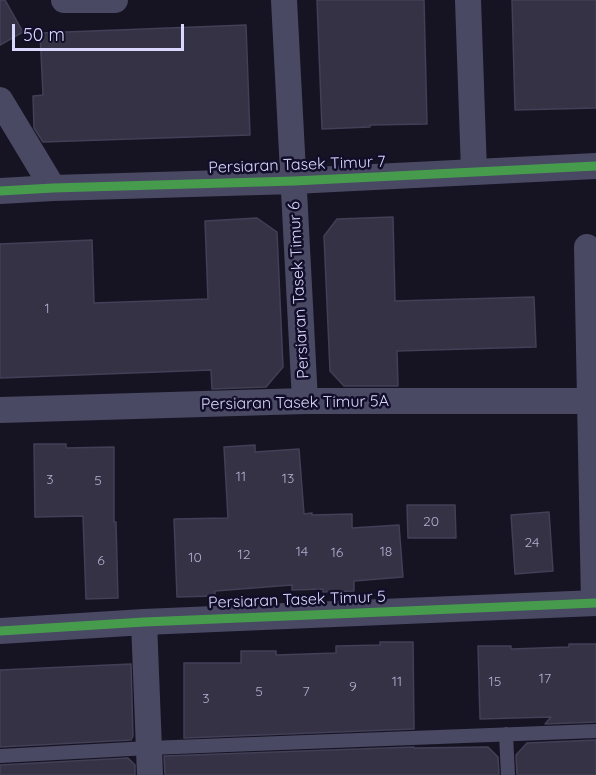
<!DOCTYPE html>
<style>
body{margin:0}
#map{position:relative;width:596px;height:775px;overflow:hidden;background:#161423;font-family:Quicksand,sans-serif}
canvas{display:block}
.scale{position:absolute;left:12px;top:24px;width:172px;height:27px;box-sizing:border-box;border:3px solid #dad7ff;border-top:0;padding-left:8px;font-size:18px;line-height:21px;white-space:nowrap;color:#dad7ff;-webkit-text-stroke:4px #120e29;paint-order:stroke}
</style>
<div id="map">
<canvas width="596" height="775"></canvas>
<div class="scale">50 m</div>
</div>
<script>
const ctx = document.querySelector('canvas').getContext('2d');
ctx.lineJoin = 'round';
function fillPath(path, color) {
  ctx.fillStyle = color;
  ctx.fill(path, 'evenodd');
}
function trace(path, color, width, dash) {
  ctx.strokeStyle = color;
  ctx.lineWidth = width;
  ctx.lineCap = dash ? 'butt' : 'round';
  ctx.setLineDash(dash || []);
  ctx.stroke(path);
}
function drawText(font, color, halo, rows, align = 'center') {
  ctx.font = font + ' Quicksand,sans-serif';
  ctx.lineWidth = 5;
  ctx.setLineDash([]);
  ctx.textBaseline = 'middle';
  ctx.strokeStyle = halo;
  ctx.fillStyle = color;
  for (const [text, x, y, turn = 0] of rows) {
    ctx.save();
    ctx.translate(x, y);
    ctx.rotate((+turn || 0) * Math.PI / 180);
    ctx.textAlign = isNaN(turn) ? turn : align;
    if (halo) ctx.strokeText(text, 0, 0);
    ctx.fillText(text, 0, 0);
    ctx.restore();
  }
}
const building = new Path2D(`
 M0,0H5L23,32L0,45Z
 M317,0H424L427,124L370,125V127L322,129Z
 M512,0H596V108L515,110Z
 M246,25L250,135L43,142L34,128L33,96L43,95L40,33Z
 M393,217L395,301L534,297L536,347L397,351L398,386H344L330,371L324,236L337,219Z
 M257,218L277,232L283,367L266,387L212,389L211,370L0,378V244L92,240L94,303L208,299L205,221Z
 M34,444H66V448L114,447V522H116L118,598L86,599L83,516L35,517Z
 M255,445V452L299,449L304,514L312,513V515L352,514V528L399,525L403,577L354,581V591L323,592V589L292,590V585L215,591V596L177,597L174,519L228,518L224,447Z
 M407,505H455L456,538H408Z
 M549,512L553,571L515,574L511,515Z
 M380,642H413L414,729L184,738V663H241V651H276V655L336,653V646L380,645Z
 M569,644H596V722L545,724L551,717L480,719L478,646H511V649L569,647Z
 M131,664L133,736L131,740L0,747V670Z
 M596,740V775H517L516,755L527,743Z
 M414,747V748L488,747L498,757L499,775H165L164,756Z
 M128,758L135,765V775H0V765Z`);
fillPath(building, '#353245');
trace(building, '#433f57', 1.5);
trace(new Path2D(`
 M506,734L508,775
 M0,756L149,748L596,731`), '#494964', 14);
trace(new Path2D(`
 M64,0H115
 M284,0L305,401
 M468,0L474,171
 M0,100L53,188
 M0,191L53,188L294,181L596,166
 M587,247L594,603
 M0,410L305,401H591
 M144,622L150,775
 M0,631L144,622L596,603`), '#494964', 26);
trace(new Path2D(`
 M0,191L53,188L294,181L596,166
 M0,631L144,622L596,603`), '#469c4c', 9);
drawText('14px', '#b1aed0', null, [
 ["1",47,309],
 ["11",241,477],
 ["13",288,479],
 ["3",50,480],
 ["5",98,481],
 ["20",431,522],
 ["24",532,543],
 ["14",302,552],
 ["18",386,552],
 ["16",337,553],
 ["12",244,555],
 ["10",195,558],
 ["6",101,561],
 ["17",545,679],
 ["11",397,682],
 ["15",495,682],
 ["9",353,687],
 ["5",259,692],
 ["7",306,692],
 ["3",206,699]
]);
drawText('16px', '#dad7ff', '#120e29', [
 ["Persiaran Tasek Timur 7",297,165,-2],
 ["Persiaran Tasek Timur 6",299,290,-93],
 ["Persiaran Tasek Timur 5A",295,403,-1],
 ["Persiaran Tasek Timur 5",297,600,-2]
]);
</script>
